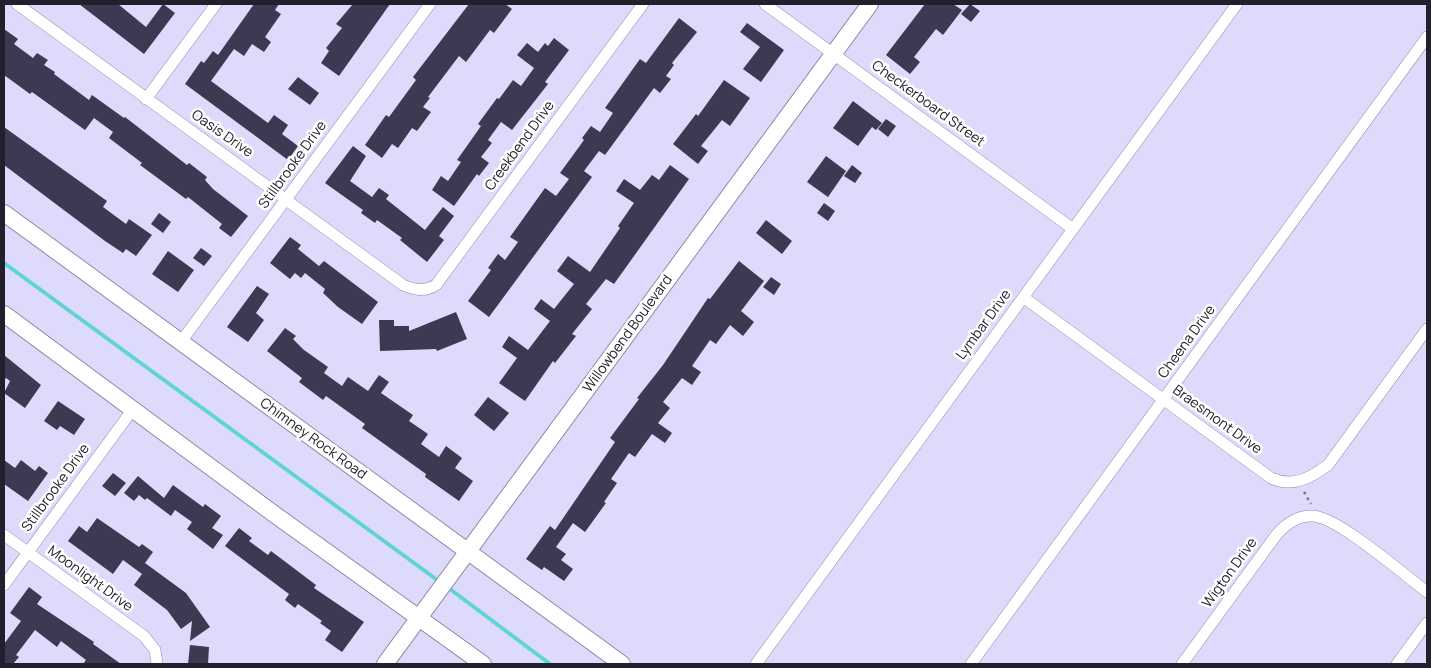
<!DOCTYPE html>
<style>
body{margin:0}
#map{position:relative;width:1431px;height:668px;overflow:hidden;background:#dddafb;font-family:Manrope,sans-serif}
canvas{display:block}
.frame{position:absolute;inset:0;border:5px solid #21202c;pointer-events:none}
</style>
<div id="map">
<canvas width="1431" height="668"></canvas>
<div class="frame"></div>
</div>
<script>
const ctx = document.querySelector('canvas').getContext('2d');
ctx.lineJoin = 'round';
function trace(path, color, width, dash) {
  ctx.strokeStyle = color;
  ctx.lineWidth = width;
  ctx.lineCap = dash ? 'butt' : 'round';
  ctx.setLineDash(dash || []);
  ctx.stroke(path);
}
function fillPath(path, color) {
  ctx.fillStyle = color;
  ctx.fill(path, 'evenodd');
}
function drawText(font, color, halo, rows, align = 'center') {
  ctx.font = font + ' Manrope,sans-serif';
  ctx.lineWidth = 5;
  ctx.setLineDash([]);
  ctx.textBaseline = 'middle';
  ctx.strokeStyle = halo;
  ctx.fillStyle = color;
  for (const [text, x, y, turn = 0] of rows) {
    ctx.save();
    ctx.translate(x, y);
    ctx.rotate((+turn || 0) * Math.PI / 180);
    ctx.textAlign = isNaN(turn) ? turn : align;
    if (halo) ctx.strokeText(text, 0, 0);
    ctx.fillText(text, 0, 0);
    ctx.restore();
  }
}
trace(new Path2D(`
 M4,263L440,582
 M446,586L550,664`), '#5ed4d9', 4);
fillPath(new Path2D(`
 M79,4H118L146,27L163,4L175,13L144,54Z
 M254,4H279L275,10L281,14L265,37L271,42L264,52L252,44L244,56L234,49L211,81L268,123L274,115L288,125L282,134L298,146L288,160L185,84L201,61L204,63L213,51L218,55Z
 M353,4H390L339,76L321,63L329,51L326,48L342,28L336,24Z
 M469,4H505L512,9L494,33L490,30L466,62L459,56L428,97L430,98L423,107L431,112L417,131L412,128L398,148L392,144L382,158L365,145L386,115L389,117L416,80L413,77Z
 M925,4H953L962,10L943,35L936,29L914,57L920,62L910,74L886,55Z
 M970,4L980,11L971,22L961,14Z
 M679,18L697,32L672,63L674,65L666,76L671,79L660,93L654,88L605,155L599,151L584,171L592,177L489,317L468,301L491,270L488,268L498,254L505,260L518,242L510,237L545,188L556,196L569,179L560,173L584,140L582,138L591,126L600,132L613,113L605,108L640,59L646,63Z
 M747,23L784,50L761,82L743,69L760,47L740,32Z
 M4,29L18,39L14,44L33,58L37,53L48,60L44,65L55,72L54,74L89,100L92,95L124,118L125,117L187,165L189,163L207,177L205,180L213,189L248,216L231,237L219,228L222,224L188,197L186,199L140,165L142,163L109,138L113,132L94,118L85,130L32,92L30,94L4,75Z
 M554,38L569,50L545,82L548,84L512,130L501,122L488,140L492,143L481,157L489,163L479,176L477,174L454,206L432,190L441,176L448,181L461,162L457,160L481,126L478,124L497,98L499,99L513,80L521,86L534,68L517,55L527,43L538,52L545,43L548,46Z
 M298,77L319,93L310,105L288,89Z
 M724,80L750,98L730,126L722,120L701,146L708,151L698,164L673,144L696,114L698,116Z
 M853,101L882,123L876,130L872,127L858,146L833,128Z
 M886,119L896,126L888,137L878,129Z
 M4,127L107,201L103,207L126,224L129,219L152,235L136,256L126,249L123,253L105,241L4,165Z
 M353,146L366,156L350,181L372,197L379,188L389,195L386,199L425,230L443,207L454,216L439,236L444,240L427,262L400,240L402,238L377,220L375,223L361,213L363,210L325,183Z
 M826,156L846,171L828,197L807,182Z
 M670,165L689,179L614,284L606,279L586,304L592,309L572,334L576,336L555,363L553,361L525,401L499,383L517,358L502,347L509,336L528,350L550,321L534,309L541,299L554,309L574,284L557,271L568,256L590,272L620,228L618,226L634,203L616,191L624,179L640,190L652,175L659,180Z
 M852,165L862,173L855,183L844,176Z
 M824,203L835,211L828,221L817,213Z
 M159,213L171,222L163,233L151,224Z
 M766,220L792,241L782,254L756,233Z
 M290,237L301,245L298,249L319,266L324,261L378,302L362,324L338,307L323,293L325,289L305,273L301,278L295,273L290,279L270,263Z
 M201,248L212,256L204,266L193,258Z
 M168,251L194,270L178,292L152,274Z
 M739,261L764,281L741,311L754,322L743,336L730,325L716,344L710,340L692,366L701,372L692,385L682,378L663,402L670,408L658,423L672,433L665,443L652,434L635,457L629,453L611,479L617,483L604,502L606,503L585,532L573,523L556,547L566,554L561,560L573,569L564,581L544,567L542,570L526,559L550,526L555,530L615,442L610,438L639,399L637,398L663,365L708,298L710,299Z
 M771,277L781,284L774,295L763,287Z
 M257,286L269,294L256,313L264,320L248,342L227,327Z
 M456,312L467,339L437,351L436,349L380,351L379,320H394V326H409V331Z
 M285,328L296,336L293,339L304,350L328,367L324,373L342,386L348,377L368,391L379,375L389,382L381,393L413,415L409,421L428,434L421,444L439,457L446,446L462,458L455,468L473,481L459,501L425,477L426,474L362,428L365,424L326,396L323,400L299,382L302,378L267,351Z
 M4,355L41,385L25,408L4,393L10,381L6,378L4,380Z
 M488,397L509,413L494,431L474,415Z
 M58,401L85,419L74,435L60,426L57,430L44,421Z
 M4,460L15,468L21,460L35,471L39,466L48,473L28,501L4,484Z
 M113,473L126,483L115,496L102,486Z
 M138,476L164,498L173,485L203,507L205,504L221,516L212,528L223,535L213,549L187,529L192,522L175,510L171,516L147,498L145,500L139,495L134,501L124,493Z
 M97,518L139,547L142,544L153,552L145,563L186,593L210,627L190,641L192,621L181,629L167,610L134,585L142,574L123,560L113,574L68,541L79,526L87,532Z
 M239,528L252,538L249,541L268,555L271,551L316,585L314,588L364,622L342,652L325,640L331,631L320,623L322,621L298,604L295,608L285,600L289,594L225,546Z
 M29,587L42,597L37,604L94,642L93,644L121,664H83L86,660L61,641L57,647L35,630L16,655L19,657L13,664H4V644L21,621L10,613Z
 M190,645L209,647L208,664H188Z`), '#3d3953');
const street = new Path2D(`
 M17,4L403,285C415,290 424,292 436,285L643,4
 M765,4L1073,229
 M146,99L216,4
 M1023,297L1271,478C1293,488 1310,478 1328,465L1427,329
 M180,343L430,4
 M4,535L144,636L155,650L157,664
 M4,585L133,409
 M756,664L1237,4
 M971,664L1427,37
 M1182,664L1277,534C1286,524 1298,515 1313,516C1338,517 1404,575 1427,592
 M1397,664L1427,623`);
const secondary = new Path2D(`
 M4,213L622,664
 M4,314L274,514L483,664
 M385,664L870,4`);
trace(street, '#8b88a6', 12);
trace(secondary, '#8b88a6', 18);
trace(new Path2D(`
 M1304,492L1311,504`), '#78768c', 2.5, [2.5, 4]);
trace(street, '#fff', 11);
trace(secondary, '#fff', 16);
drawText('14px', '#21202c', '#fff', [
 ["Checkerboard Street",928,104,36],
 ["Oasis Drive",222,134,35],
 ["Creekbend Drive",520,146,-54],
 ["Stillbrooke Drive",293,165,-54],
 ["Lymbar Drive",984,325,-54],
 ["Willowbend Boulevard",628,334,-54],
 ["Cheena Drive",1187,342,-54],
 ["Braesmont Drive",1217,420,36],
 ["Chimney Rock Road",313,439,36],
 ["Stillbrooke Drive",56,488,-54],
 ["Wigton Drive",1230,573,-54],
 ["Moonlight Drive",90,579,36]
]);
</script>
